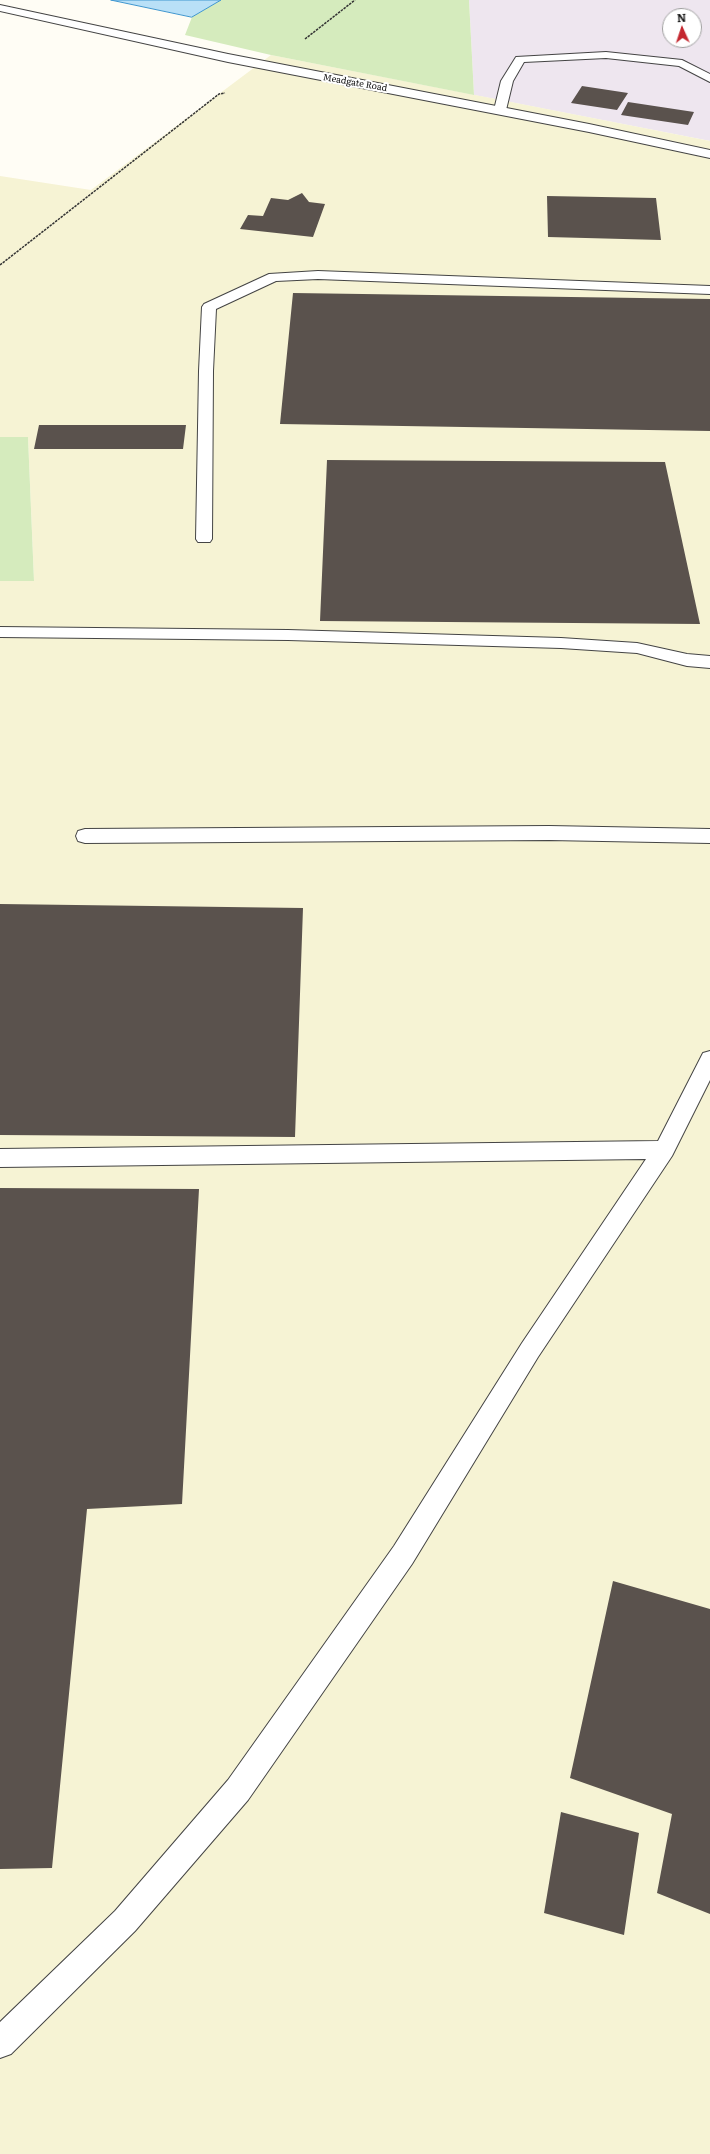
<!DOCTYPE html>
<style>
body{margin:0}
#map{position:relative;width:710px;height:2154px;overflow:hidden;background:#fffdf5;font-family:Literata,serif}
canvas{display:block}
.north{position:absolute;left:662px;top:8px;width:40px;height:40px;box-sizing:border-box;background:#fff;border:1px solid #a0a0a0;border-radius:50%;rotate:357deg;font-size:11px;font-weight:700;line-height:16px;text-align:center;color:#111}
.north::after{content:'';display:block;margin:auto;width:14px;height:18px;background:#c4262e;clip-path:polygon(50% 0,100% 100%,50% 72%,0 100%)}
</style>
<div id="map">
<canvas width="710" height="2154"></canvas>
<div class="north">N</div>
</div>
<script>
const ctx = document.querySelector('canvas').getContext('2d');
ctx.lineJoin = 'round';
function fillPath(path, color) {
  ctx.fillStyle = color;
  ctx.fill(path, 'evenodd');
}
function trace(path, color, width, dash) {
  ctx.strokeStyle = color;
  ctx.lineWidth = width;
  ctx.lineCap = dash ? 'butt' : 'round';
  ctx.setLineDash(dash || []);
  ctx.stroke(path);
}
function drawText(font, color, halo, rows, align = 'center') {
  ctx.font = font + ' Literata,serif';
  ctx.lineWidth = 4;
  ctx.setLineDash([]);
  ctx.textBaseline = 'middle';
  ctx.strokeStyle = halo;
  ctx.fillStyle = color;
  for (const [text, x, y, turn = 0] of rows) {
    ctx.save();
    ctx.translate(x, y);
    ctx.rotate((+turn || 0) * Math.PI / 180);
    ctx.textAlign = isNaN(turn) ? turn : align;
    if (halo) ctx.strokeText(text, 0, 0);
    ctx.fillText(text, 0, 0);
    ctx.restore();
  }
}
fillPath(new Path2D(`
 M469,0H710V141L474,95ZM670,16H694V40H670Z`), '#eee6ef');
fillPath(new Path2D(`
 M271,55L710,141V2154H0V581L34,580L28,437H0V176L91,190Z`), '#f6f3d4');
fillPath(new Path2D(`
 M221,0H469L474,95L271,55L185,35L192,17Z
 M0,437H28L34,581H0Z`), '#d5ebbd');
const water = new Path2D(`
 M111,0H221L192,17Z`);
fillPath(water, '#b9e0f7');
trace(water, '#3f96cf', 1);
fillPath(new Path2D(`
 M582,86L628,93L617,110L571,103Z
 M628,102L694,112L688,125L621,115Z
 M302,193L309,202L325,204L313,237L240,229L248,215L263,216L271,198L288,200Z
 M547,196L656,198L661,240L548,237Z
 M293,293L710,299V431L280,424Z
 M39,425H186L183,449H34Z
 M327,460L665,462L700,624L320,621Z
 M0,904L303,908L295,1137L0,1135Z
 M0,1188L199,1189L182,1504L87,1509L52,1868L0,1869Z
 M613,1581L710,1609V1914L657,1893L672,1814L570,1778Z
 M561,1812L639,1833L624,1935L544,1913Z`), '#5a524d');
const lane = new Path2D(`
 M606,52L682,60L710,74V82L679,66L606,58L524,62L513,81L506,110L500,114L494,110L501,81L516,57Z
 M318,271L710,286V294L318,279L276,281L216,309L213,371L212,539L210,542H198L196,539L199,371L202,307L204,304L269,274Z
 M0,627L288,630L561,638L637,643L687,654L710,656V668L687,666L637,653L561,648L288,640L0,637Z
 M549,826L710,829V843L549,840L85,843L78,841L76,836L78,831L85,829Z
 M710,1051V1080L672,1156L538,1357L412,1564L248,1800L135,1931L11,2054L0,2058V2022L115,1911L228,1780L394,1546L522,1343L646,1159L0,1167V1149L658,1141L703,1053Z`);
const street = new Path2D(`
 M0,5L228,54L589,124L710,150V158L589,132L228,62L0,11Z`);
trace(lane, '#444', 2);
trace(street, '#444', 2);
trace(new Path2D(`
 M305,39L355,0
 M0,265L219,94L225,93`), '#333', 1.5, [2.5, 1]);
fillPath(lane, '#fff');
fillPath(street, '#fff');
drawText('9px', '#111', '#fff', [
 ["Meadgate Road",355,83,10]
]);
</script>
